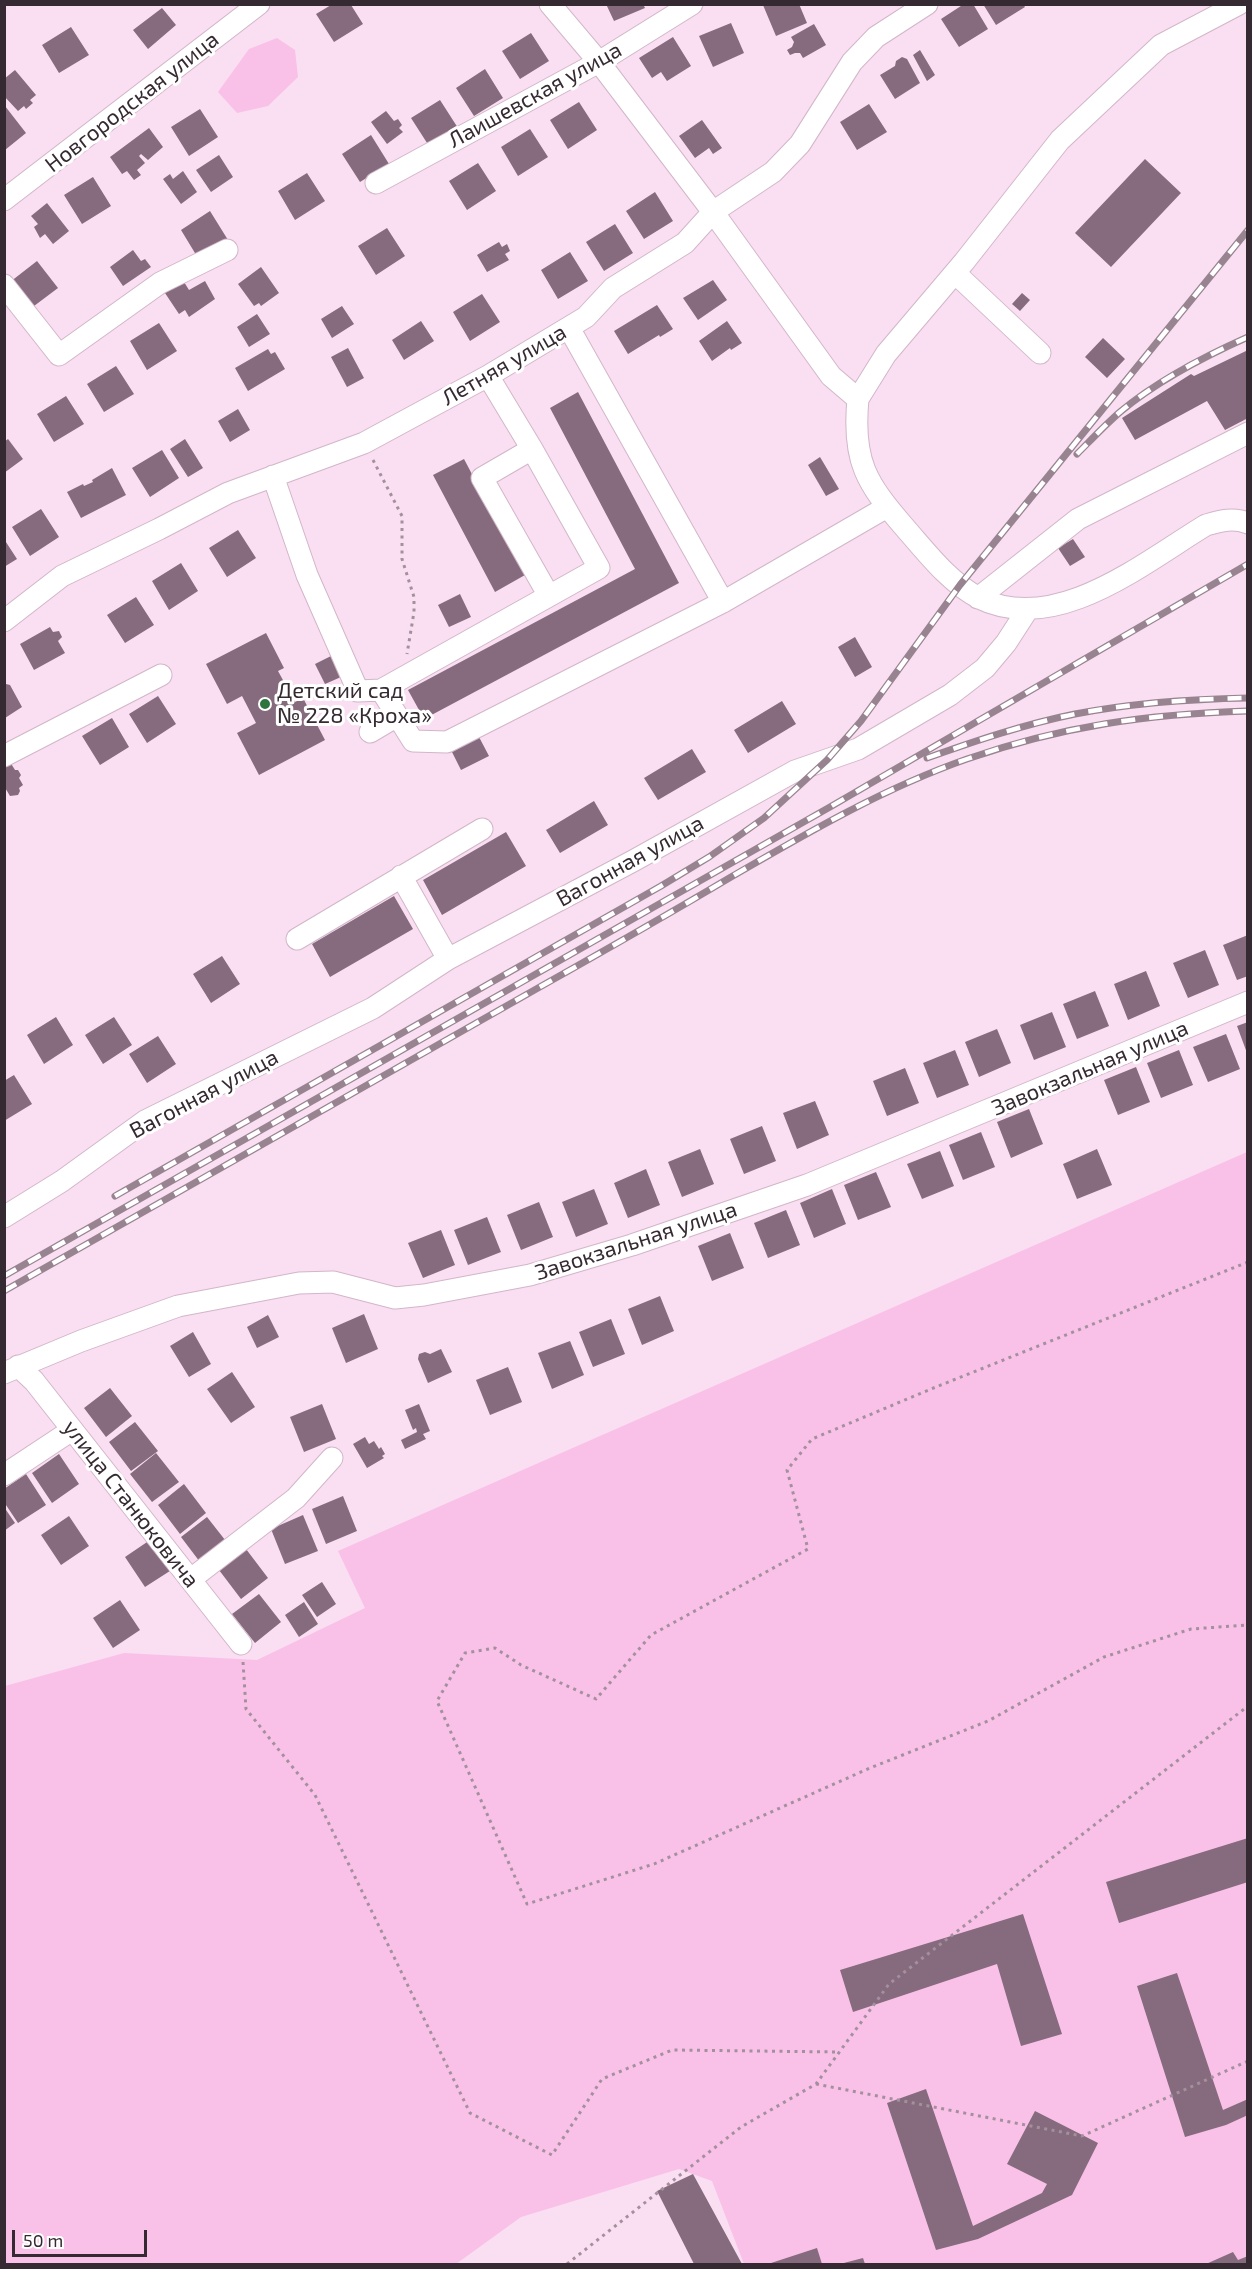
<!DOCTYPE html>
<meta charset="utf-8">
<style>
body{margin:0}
#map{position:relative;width:1252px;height:2269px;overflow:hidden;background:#fadef1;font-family:"Exo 2",sans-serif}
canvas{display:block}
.frame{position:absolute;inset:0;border:6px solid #352a31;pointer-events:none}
.scale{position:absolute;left:12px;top:2230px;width:135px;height:27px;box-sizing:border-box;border:3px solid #352a31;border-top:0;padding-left:8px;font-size:18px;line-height:21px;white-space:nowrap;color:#352a31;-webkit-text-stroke:4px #fff;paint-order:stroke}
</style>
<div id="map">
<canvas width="1252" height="2269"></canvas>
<div class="frame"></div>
<div class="scale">50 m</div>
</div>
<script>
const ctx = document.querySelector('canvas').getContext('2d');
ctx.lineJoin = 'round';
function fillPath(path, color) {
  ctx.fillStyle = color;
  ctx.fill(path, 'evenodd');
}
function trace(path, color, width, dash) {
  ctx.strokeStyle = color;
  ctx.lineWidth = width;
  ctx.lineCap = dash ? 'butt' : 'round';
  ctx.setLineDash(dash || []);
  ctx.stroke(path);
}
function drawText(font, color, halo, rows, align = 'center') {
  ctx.font = font + ' "Exo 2",sans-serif';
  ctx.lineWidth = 6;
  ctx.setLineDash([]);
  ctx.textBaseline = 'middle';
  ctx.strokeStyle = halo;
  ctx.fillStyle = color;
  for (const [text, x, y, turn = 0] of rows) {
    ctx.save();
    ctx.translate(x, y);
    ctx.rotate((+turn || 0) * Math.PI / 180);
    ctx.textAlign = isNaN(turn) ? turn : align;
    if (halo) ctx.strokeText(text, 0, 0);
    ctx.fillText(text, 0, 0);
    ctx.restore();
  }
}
fillPath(new Path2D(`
 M277,38L295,50L298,77L268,106L237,113L218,92L249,49Z
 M1247,1152V2264H744L712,2181L679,2169L521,2217L456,2264H5V1686L124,1653L257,1660L365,1608L338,1551Z`), '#f9c1e8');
fillPath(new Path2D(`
 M606,4H643L645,8L614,21Z
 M765,4H799L807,23L776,36L763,5Z
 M964,4H973L988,29L959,47L941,19Z
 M983,4H1023L1025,7L996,25Z
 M331,5H351L363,24L334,42L316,14Z
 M162,8L176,25L148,49L133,30Z
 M731,23L744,53L713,67L699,36Z
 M814,24L826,45L803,58L800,53H795L790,55L787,50L792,47L794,42L791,37Z
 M71,27L89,55L59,73L42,45Z
 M531,33L549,61L520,79L502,51Z
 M673,37L691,66L667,81L661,72L652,78L639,58Z
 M920,50L935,75L927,81L913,55Z
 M902,57L907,59L920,83L895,99L880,75L895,66L896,61Z
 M485,69L503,98L474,116L456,88Z
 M15,70L36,95L30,100L33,103L26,109L24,106L18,111L4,96V79Z
 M440,100L458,128L429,146L411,118Z
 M579,102L597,130L568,149L550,120Z
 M869,104L887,132L857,150L840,122Z
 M5,106L26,133L5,150Z
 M200,109L218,137L189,156L171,127Z
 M386,111L394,121L398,119L402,125L399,128L403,132L387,144L371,122Z
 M702,120L722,148L713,154L709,148L695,158L679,136Z
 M149,128L163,147L148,160L141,154L139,156L145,163L137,170L141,175L134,180L127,171L122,174L110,157Z
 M530,129L548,157L518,176L501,147Z
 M371,135L389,164L360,182L342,154Z
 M219,155L233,177L211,192L196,170Z
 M1145,159L1181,193L1111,267L1075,233Z
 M478,163L496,191L467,210L449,181Z
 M183,171L197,192L181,204L163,179L170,174L173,179Z
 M307,173L325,201L295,220L278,191Z
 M93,177L111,206L82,224L64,195Z
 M655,192L673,221L644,239L626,211Z
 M47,203L69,231L53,244L45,234L40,238L34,227L38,224L31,216Z
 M210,211L228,240L198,258L181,230Z
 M615,224L633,253L604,271L586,242Z
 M387,228L405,256L376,275L358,246Z
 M499,242L502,247L507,244L510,251L505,254L509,260L487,272L477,255Z
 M133,250L141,261L145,259L151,267L123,286L110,267Z
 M570,252L588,281L558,299L541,270Z
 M37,261L58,288L30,309L10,282Z
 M261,267L279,293L261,306L259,303L254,306L238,284Z
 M713,280L727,300L698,320L683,298Z
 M205,281L215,299L189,317L185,310L179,314L165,293L184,282L189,290Z
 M1022,293L1030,300L1020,311L1012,304Z
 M482,294L500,322L470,341L453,312Z
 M657,305L673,329L660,337L659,335L628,354L614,331Z
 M342,306L354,324L332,338L321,319Z
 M257,314L270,334L249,347L237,327Z
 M421,321L434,341L404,360L392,340Z
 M727,321L742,343L731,350L730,348L712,361L699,341Z
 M159,323L177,351L147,370L130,341Z
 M1103,338L1125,359L1107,378L1085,357Z
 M348,348L364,378L347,387L331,357Z
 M268,349L271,354L275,352L285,369L248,391L235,368Z
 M1248,350V418L1225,430L1207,401L1135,440L1122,418L1191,374L1194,376Z
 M116,366L134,394L104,412L87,384Z
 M578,392L679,583L424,719L408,690L635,569L550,408Z
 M66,396L84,424L54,442L37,414Z
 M238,409L250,430L230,442L218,421Z
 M8,439L23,459L4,473V442Z
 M185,439L203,468L188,477L170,449Z
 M162,450L179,478L150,497L132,468Z
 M820,457L839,489L826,496L808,465Z
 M464,459L525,575L495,592L433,475Z
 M112,468L126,495L81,518L67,492L83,484L84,486L93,482L92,480Z
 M41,509L59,537L30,556L12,527Z
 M238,530L256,558L227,577L209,548Z
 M4,539L17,559L4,567Z
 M1073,539L1085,557L1070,566L1058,548Z
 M181,563L198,591L169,610L152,581Z
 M460,594L471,617L449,627L438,605Z
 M136,597L154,625L125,643L107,615Z
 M50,627L53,632L59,631L62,637L58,641L65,653L34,670L20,644Z
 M266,633L284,668L278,671L295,702L303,698L325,740L259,775L237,733L256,723L242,696L227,704L206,664Z
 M855,637L872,667L855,677L838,647Z
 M331,656L341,677L325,684L315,664Z
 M6,684L10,685L22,707L5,718L4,685Z
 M158,696L176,724L147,743L129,714Z
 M782,701L796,724L748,753L734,730Z
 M112,718L129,747L100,765L82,736Z
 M479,737L489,756L461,770L452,752Z
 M692,749L706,772L658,800L644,778Z
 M4,762H10L15,770H18L21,775L19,778L23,785L19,788L20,791L18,795L10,796L4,786Z
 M594,801L608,825L560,853L546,830Z
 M506,832L526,866L442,915L423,880Z
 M394,896L413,929L330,977L312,944Z
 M1248,935V976L1237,980L1223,945Z
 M1205,950L1219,985L1188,998L1173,963Z
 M222,956L240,984L211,1003L193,974Z
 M1146,971L1160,1006L1128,1020L1114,984Z
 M1095,991L1109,1026L1077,1039L1063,1004Z
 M1052,1012L1066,1047L1034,1060L1020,1025Z
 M56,1017L73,1045L44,1064L27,1035Z
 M114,1017L132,1045L103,1064L85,1035Z
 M1248,1022V1053H1247L1237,1026Z
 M997,1029L1011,1063L979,1077L965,1042Z
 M1226,1034L1240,1069L1208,1082L1193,1047Z
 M158,1036L176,1064L147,1083L129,1054Z
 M955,1050L969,1085L937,1098L923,1063Z
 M1179,1050L1193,1085L1161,1098L1147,1063Z
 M1136,1067L1150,1102L1118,1115L1104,1080Z
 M905,1068L919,1103L887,1116L873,1081Z
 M14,1075L32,1104L4,1121V1081Z
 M815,1101L829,1135L797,1149L783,1113Z
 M1029,1109L1043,1144L1011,1158L997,1122Z
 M762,1126L776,1161L744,1174L730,1139Z
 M981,1132L995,1167L963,1180L949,1145Z
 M700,1149L714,1184L682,1197L668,1162Z
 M1097,1149L1112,1185L1077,1199L1063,1164Z
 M940,1151L954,1186L922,1199L907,1164Z
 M646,1169L660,1205L628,1218L614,1183Z
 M876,1172L891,1207L858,1220L844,1185Z
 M594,1189L608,1224L576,1237L562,1202Z
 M832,1189L846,1224L814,1238L800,1203Z
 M539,1202L553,1237L521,1250L507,1215Z
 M786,1210L800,1245L768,1258L754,1223Z
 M487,1217L501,1252L468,1265L454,1230Z
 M441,1230L455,1265L423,1278L408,1243Z
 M730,1233L744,1268L712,1281L698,1246Z
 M660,1296L674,1331L642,1345L628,1309Z
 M364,1314L378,1349L346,1363L332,1328Z
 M268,1315L279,1337L257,1348L247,1327Z
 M611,1319L625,1354L593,1367L579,1332Z
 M193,1332L211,1364L189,1377L170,1346Z
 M570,1341L584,1375L552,1389L538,1353Z
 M441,1349L452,1372L428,1383L418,1359L419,1354L425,1352L430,1354Z
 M508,1367L522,1402L490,1415L476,1380Z
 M232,1372L255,1407L231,1423L207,1389Z
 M110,1388L132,1416L106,1437L84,1408Z
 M322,1404L336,1439L304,1452L290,1417Z
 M419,1404L430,1431L423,1434L426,1439L405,1449L401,1440L417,1432L416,1428L413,1430L405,1410Z
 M135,1422L158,1451L131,1471L109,1442Z
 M365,1437L369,1444L374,1441L379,1449L381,1447L385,1454L382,1456L384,1458L367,1468L353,1444Z
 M156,1453L179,1482L152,1502L130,1474Z
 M59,1454L79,1484L52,1503L32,1473Z
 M26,1474L46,1505L18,1523L4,1502V1489Z
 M184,1484L206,1513L180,1534L158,1505Z
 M343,1496L357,1531L326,1544L312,1509Z
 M4,1507L15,1523L4,1531Z
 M303,1515L318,1551L285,1564L271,1529Z
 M69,1516L89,1546L61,1565L41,1535Z
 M207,1517L229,1545L203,1566L181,1537Z
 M153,1538L173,1569L145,1587L125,1557Z
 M246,1549L268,1578L241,1599L219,1570Z
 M322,1582L336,1604L317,1617L302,1595Z
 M259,1594L281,1622L255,1643L232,1614Z
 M120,1600L140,1630L113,1648L93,1618Z
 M304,1602L318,1624L299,1637L285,1615Z
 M1248,1838V1882L1119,1923L1106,1882Z
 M1023,1914L1062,2034L1021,2046L997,1964L853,2012L840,1970Z
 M1177,1973L1223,2110L1248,2099V2115L1226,2125L1185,2137L1137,1986Z
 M926,2089L973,2226L1042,2193L1047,2184L1007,2164L1035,2111L1098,2143L1072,2195L978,2239L936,2250L887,2103Z
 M693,2174L742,2264H694L657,2191Z
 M817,2248L822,2264H768Z
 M1233,2252L1238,2260L1248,2256V2264H1206Z
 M863,2258L865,2264H840Z`), '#856b7d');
const minor = new Path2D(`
 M550,4L599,62L713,212L831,376L858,399C852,461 866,483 906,529C927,553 950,583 979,598C1056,636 1143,563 1206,525C1220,521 1233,517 1248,523
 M376,183L599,62L692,4
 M4,200L259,4
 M955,273L1040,353
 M4,285L59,355L160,283L227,250
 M569,328L723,602
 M488,376L532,449L599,568L381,690L413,741L447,742L723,602L887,507
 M858,399L886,354L964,262L1060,140L1161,45L1239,4
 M532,449L482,478L549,596
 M273,476L307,575L358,691L381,690
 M978,598L1078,519L1248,433
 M4,621L62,576L159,529L228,493L364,443L488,376L586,317L613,288L685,243L713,212L773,172L800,144L852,62L876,37L927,4
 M370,732L397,716
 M4,756L161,675
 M401,876L448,959
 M297,939L482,829
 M4,1217L62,1181L145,1121L373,1008L448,959L633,861L795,771L858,749L950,695L985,668L1006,643L1028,609
 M18,1366L34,1381L241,1644
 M4,1373L81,1341L178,1306L299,1283L333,1282L395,1298L424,1295L530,1275L632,1245L807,1185L1248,1002
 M4,1475L72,1430
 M191,1579L296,1498L332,1458`);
trace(minor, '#d2b6c9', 23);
trace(new Path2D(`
 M373,460L402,516V559L414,597V612L407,654
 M1248,1262L931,1389L812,1439L787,1470L808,1549L651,1635L596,1699L521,1665L495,1648L465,1653L437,1701L527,1904L654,1864L870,1768L988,1721L1104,1657L1191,1629L1248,1625
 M243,1662L246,1709L315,1795L470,2113L552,2155L602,2079L672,2050L839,2052
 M816,2084L1082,2136L1248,2061
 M567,2264L741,2127L816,2084L889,1984L1248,1706`), '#a4909d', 3, [3, 4.5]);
trace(minor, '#fff', 21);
const rail = new Path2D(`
 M1077,454C1091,440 1105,425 1120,412C1157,381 1203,357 1248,337
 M927,758C975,741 1025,724 1075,714C1132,703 1190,699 1248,698
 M115,1196L661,886L709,857L764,818L827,760L861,721L960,585L1248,230
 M4,1276L830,807L1248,564
 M4,1291C182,1190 360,1089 538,988C602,952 667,915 731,877C807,833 884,788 967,759C1062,726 1148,714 1248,711`);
trace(rail, '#988491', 7);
trace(rail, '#fff', 4.5, [14]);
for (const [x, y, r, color] of [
 [265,704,6,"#2f743f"]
]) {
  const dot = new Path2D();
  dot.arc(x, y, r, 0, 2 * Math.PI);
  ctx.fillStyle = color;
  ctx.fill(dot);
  trace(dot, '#fff', 2);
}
drawText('22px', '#352a31', '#fff', [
 ["Лаишевская улица",535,95,-29],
 ["Новгородская улица",132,102,-38],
 ["Летняя улица",504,365,-30],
 ["Вагонная улица",630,861,-29],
 ["Завокзальная улица",1090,1068,-23],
 ["Вагонная улица",204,1094,-28],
 ["Завокзальная улица",636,1241,-18],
 ["улица Станюковича",131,1504,52]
]);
drawText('22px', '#352a31', '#fff', [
 ["Детский сад",277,691],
 ["№ 228 «Кроха»",277,716]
], 'left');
</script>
